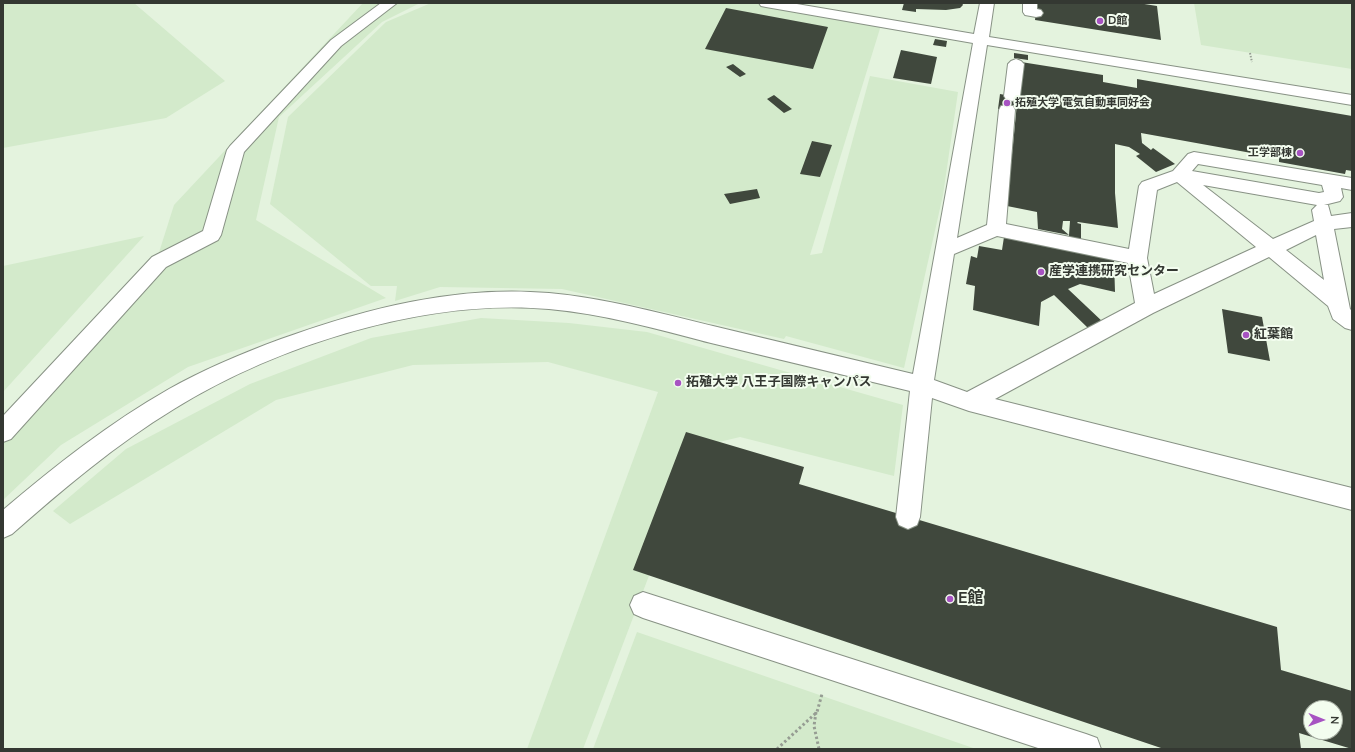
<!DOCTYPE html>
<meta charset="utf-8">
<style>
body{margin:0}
#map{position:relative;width:1355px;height:752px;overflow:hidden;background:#f3fdef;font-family:"Nunito Sans",sans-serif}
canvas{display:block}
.frame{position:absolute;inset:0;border:4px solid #343832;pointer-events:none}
.north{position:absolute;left:1303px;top:700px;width:40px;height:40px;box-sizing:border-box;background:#f3fdef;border:1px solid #a7aea3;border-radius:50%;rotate:91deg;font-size:11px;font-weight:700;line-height:16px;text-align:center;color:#343832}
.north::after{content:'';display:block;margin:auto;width:14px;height:18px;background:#a753c2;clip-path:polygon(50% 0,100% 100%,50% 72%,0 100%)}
</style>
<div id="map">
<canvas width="1355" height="752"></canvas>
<div class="frame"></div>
<div class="north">N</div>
</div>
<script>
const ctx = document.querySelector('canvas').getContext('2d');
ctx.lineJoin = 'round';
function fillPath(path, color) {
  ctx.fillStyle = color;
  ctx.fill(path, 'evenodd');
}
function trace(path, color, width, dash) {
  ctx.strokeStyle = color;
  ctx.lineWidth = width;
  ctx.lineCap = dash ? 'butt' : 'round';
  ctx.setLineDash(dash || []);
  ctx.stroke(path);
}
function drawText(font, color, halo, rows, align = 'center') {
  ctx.font = font + ' "Nunito Sans","Noto Sans JP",sans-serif';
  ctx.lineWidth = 4;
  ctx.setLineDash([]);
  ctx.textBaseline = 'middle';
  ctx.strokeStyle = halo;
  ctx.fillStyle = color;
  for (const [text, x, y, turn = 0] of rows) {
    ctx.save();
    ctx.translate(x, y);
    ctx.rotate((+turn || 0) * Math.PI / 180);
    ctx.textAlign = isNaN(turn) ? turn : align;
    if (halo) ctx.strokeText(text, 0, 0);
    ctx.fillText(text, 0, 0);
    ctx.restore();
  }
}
fillPath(new Path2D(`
 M78,3H1352V749H3V58ZM1311,708H1335V732H1311Z`), '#e4f3de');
fillPath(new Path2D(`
 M3,3H134L225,81L166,118L3,148Z
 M363,3H420L382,22L279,117L256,220L386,298L188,367L61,445L3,500V433L149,284L174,205Z
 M431,3H752L882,22L810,255L822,253L870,76L958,92L943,195L904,368L786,336L784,339L562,289L440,287L395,301L397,286H371L270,204L288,117L386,22Z
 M1194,3H1352V69L1201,45Z
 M144,236L3,392V266Z
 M481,318L569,323L647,332L903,405L894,476L740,437L698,447L583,749H527L658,392L548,362L413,365L276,400L70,524L53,511L126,449L250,384L371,338Z
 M637,632L976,749H593Z`), '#d3eacb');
fillPath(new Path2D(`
 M904,3H962L963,5L960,8L946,10L916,9V12L902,10Z
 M1037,3H1138L1157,6L1161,40L1035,20Z
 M726,8L828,27L813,69L705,49Z
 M935,39L947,41L946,47L933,45Z
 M901,50L937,57L931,84L893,78Z
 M1014,53L1028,55V60L1014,58Z
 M1021,62L1103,75V82L1137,88V79L1352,116V171L1346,170L1345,174L1279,162V158L1141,133L1142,143L1151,150L1153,148L1175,164L1156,172L1136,156L1140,154L1129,147L1115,144V193L1118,228L1078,222L1077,223L1081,224V252L1114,260L1115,292L1080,284L1068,289L1104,323L1089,329L1054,295L1041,302L1039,326L973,310L975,286L966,284L971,256L977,258L979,246L1002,250L1004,237L1068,250L1069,235L1038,229L1037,212L1007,206ZM1063,221H1070L1069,235L1062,229Z
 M733,64L746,74L740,77L726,67Z
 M1000,94L1016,97L1014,112L998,109Z
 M774,95L792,109L784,113L767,99Z
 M812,141L832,145L820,177L800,174Z
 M757,189L760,198L730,204L724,194Z
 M1222,309L1262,317L1270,361L1228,353Z
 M686,432L804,467L799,484L1277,627L1281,670L1352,691V749L1299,733L1301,749H1164L633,570ZM1311,708H1335V732H1311Z`), '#40483d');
const minor = new Path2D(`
 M381,3H397L341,46L244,152L221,235L218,240L166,267L11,439L3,442V416L152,257L203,231L227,150L230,146L331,40Z
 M759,3H791L974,34L980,3H994L989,37L1352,95V105L987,45L957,238L987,225L999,110L1001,106L1007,105L1013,106L1015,110L1006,224L1129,249L1139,186L1142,182L1173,171L1188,154L1194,152L1352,178V190L1341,188L1343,197L1340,201L1324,205H1328L1331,216L1352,213V227L1334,229L1350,309L1352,311V330L1345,328L1333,319L1328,306L1269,257L1153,313L995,399L1352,488V510L969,411L932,398L920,517L917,525L908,529L899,525L896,517L910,391C844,375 778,359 711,343C658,329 604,314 549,309C427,298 277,345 174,409C115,445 63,489 12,534L3,538V510C55,466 109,423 169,389C205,369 243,353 281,339C367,308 457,285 549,293C605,298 659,313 713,326C779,342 846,358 913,374L973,43L766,7L761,6ZM1198,164L1322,185L1324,192L1319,193L1192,171ZM1177,182L1256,247L1154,294L1147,258L1157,190ZM1203,185L1317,205L1312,210L1314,221L1273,239ZM1316,235L1324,280L1286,250ZM997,236L1128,263L1135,303L967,392L934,380L954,254Z
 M1023,3H1037V9L1041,10L1043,13L1041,16L1036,17L1025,15L1023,12Z
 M1016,59L1021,61L1024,64L1020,96L1018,99L1012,101L1006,99L1004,96L1008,64L1011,61Z
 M643,592L1086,734L1097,738L1101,749H1041L643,618L634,614L630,605L634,596Z`);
trace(minor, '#889285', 2);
trace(new Path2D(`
 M1250,53L1252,62`), '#969d93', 2, [1.5, 1.5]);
trace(new Path2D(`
 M816,712L814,726L819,749
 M777,749L817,712L822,694`), '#969d93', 3, [2.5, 2.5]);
fillPath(minor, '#fff');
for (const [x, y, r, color] of [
 [1100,21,4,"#a753c2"],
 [1007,103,4,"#a753c2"],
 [1300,153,4,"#a753c2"],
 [1041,272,4,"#a753c2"],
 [1246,335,4,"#a753c2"],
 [678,383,4,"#a753c2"],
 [950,599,4,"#a753c2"]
]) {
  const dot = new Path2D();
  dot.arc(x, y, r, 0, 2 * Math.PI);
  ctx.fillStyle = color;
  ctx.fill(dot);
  trace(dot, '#f3fdef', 1.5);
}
drawText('bold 11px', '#343832', '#f3fdef', [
 ["D館",1108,21],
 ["拓殖大学 電気自動車同好会",1015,103],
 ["工学部棟",1292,153,"right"]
], 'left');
drawText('bold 13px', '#343832', '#f3fdef', [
 ["産学連携研究センター",1049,272],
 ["紅葉館",1254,335],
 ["拓殖大学 八王子国際キャンパス",686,383]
], 'left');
drawText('bold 16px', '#343832', '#f3fdef', [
 ["E館",958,599]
], 'left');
</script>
